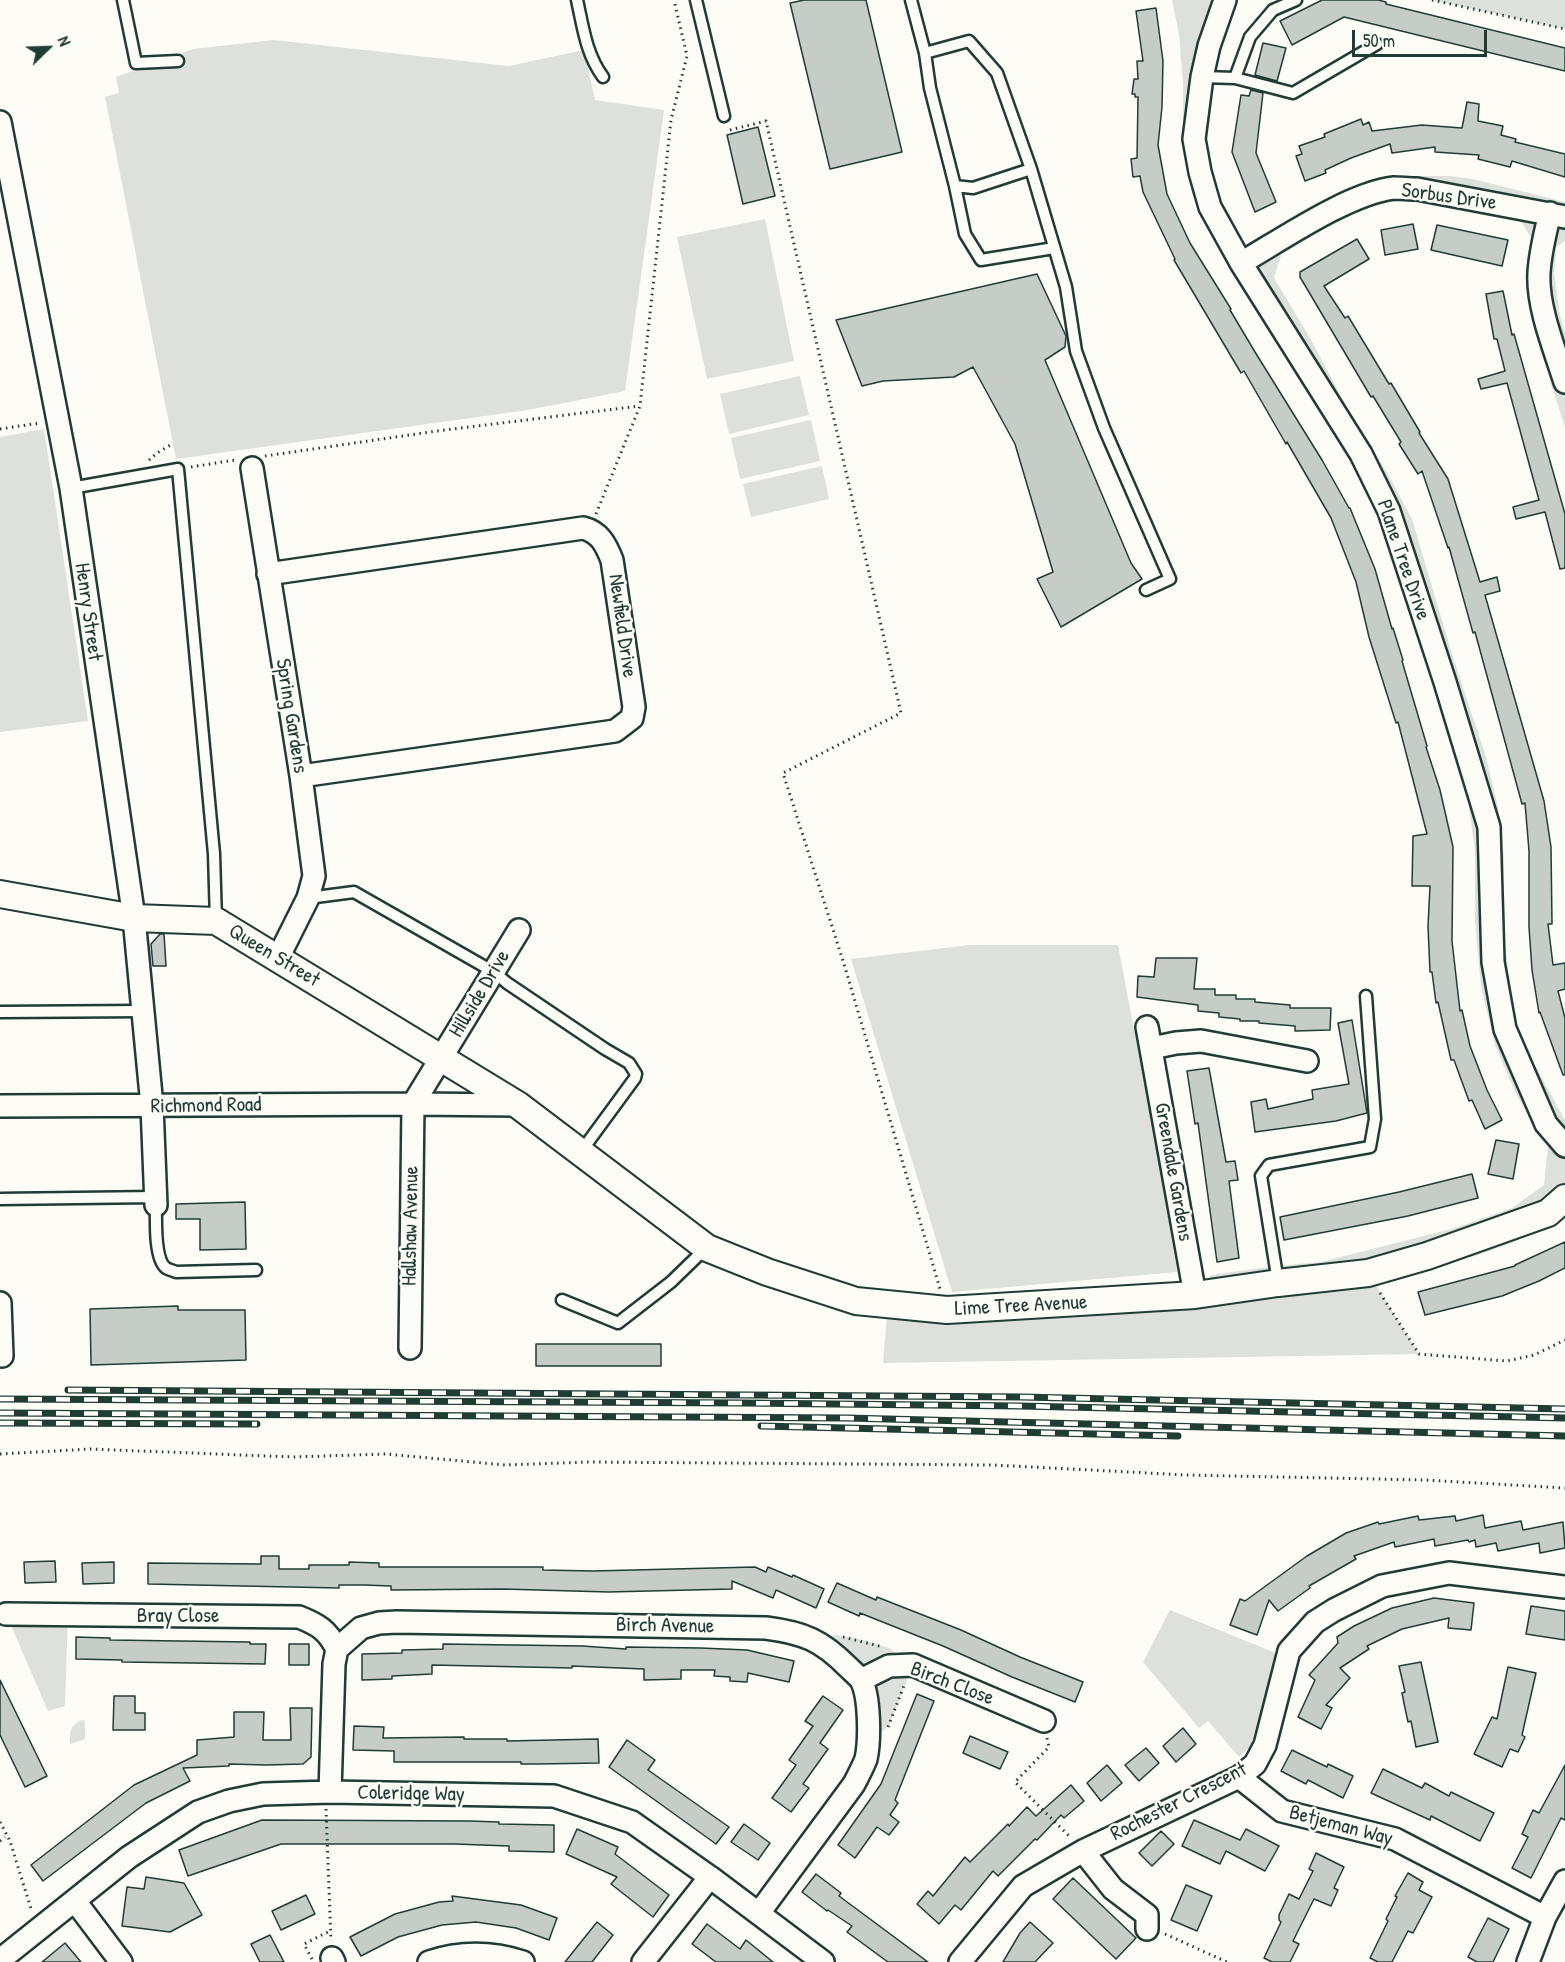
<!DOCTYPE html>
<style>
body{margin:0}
#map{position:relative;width:1565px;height:1962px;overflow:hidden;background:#fdfcf7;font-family:"Patrick Hand",sans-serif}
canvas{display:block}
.north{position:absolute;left:18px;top:18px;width:60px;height:60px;-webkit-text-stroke:4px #fdfcf7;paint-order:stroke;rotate:67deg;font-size:16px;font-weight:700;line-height:24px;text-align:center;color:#1f3d34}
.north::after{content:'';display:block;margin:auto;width:21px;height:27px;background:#1f3d34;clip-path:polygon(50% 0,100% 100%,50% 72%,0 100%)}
.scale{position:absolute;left:1352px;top:30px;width:135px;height:27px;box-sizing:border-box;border:3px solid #1f3d34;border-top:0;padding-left:8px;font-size:18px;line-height:21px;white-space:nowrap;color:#1f3d34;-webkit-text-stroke:4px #fdfcf7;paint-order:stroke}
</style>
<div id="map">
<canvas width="1565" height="1962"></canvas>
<div class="north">N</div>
<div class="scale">50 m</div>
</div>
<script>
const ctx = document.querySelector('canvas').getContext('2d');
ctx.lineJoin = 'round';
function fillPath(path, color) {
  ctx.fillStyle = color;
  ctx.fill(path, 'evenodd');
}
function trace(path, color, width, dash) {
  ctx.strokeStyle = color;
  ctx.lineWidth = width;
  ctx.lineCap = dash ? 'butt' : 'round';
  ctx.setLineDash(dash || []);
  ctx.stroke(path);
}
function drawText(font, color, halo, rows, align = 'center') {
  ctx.font = font + ' "Patrick Hand",sans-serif';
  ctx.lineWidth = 5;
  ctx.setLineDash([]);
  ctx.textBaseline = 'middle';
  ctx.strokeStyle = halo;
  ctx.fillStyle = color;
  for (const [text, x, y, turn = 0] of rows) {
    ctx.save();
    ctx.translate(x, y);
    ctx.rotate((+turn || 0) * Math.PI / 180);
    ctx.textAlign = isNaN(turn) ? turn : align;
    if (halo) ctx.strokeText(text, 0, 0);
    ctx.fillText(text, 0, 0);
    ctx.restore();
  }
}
fillPath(new Path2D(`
 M1172,0H1225L1194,139L1241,263L1393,188L1394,176H1450L1473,179L1565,202V241L1556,247L1554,273L1560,316L1565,333V428L1534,329L1527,285L1532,240L1518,216C1486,211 1453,203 1422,200C1370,196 1323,230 1281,255L1274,278L1310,338L1349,411L1389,476L1412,519L1452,654L1486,757L1498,807L1504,858L1502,915L1509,978L1517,1026L1534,1064L1565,1120V1217C1521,1242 1461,1264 1411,1270C1397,1272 1383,1273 1369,1274L1419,1354L883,1363L888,1304L1195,1295L1211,1275L1276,1266L1321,1262L1455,1228L1512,1208L1544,1185L1548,1145L1537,1131L1515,1092L1495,1045L1481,987L1475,921V850L1468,801L1438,705L1405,584L1374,496L1254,304L1192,194L1183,138V85L1179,34Z
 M1432,0H1565V29Z
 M274,40L509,66L584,50L595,100L664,110L625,391L528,410L176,459L105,97L119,93L116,77L193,49Z
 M765,219L794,361L707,379L677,237Z
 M800,376L809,415L729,434L720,394Z
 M811,420L820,461L740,479L731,438Z
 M44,429L88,721L0,732V437Z
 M822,466L829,499L751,517L743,484Z
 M970,945H1118L1155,1140L1177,1272L952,1292L851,959Z
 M1170,1610L1278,1654L1250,1747L1239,1757L1208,1721L1199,1728L1143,1662Z
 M6,1614L68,1615L65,1706L48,1711Z
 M836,1635L863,1640L889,1648L913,1665L889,1726L869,1740L866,1702L815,1640Z
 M81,1720L85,1721V1739L70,1744C69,1732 70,1726 81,1720Z`), '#dde0db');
const building = new Path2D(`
 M804,0H866L902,152L830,169L790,3Z
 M1322,0H1378L1386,2V4L1565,48V71L1344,17L1292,45L1280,21Z
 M1156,8L1163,61L1162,107L1158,145L1167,194L1190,243L1231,309L1230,310L1255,352L1322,460L1349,508H1350L1375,569L1392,629L1393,628L1403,660L1402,661L1427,746L1426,747L1440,790L1453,847L1452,941L1460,1011L1462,1010L1470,1046L1487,1090L1502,1120L1485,1129L1472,1100L1469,1101L1454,1060H1451L1438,1002L1436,1003L1432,972H1430L1428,926L1430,886H1412L1413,836L1427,834L1398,722L1396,723L1369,637L1356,582L1331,518L1287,442L1286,444L1244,371L1241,373L1174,260L1175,259L1143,192L1140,176L1133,177L1131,159L1137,158L1138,97H1135V94H1132L1134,79H1138L1137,61H1143L1136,11Z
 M1263,43L1286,48L1277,81L1255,75Z
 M1251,90L1263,93L1256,153L1276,202L1255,212L1232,152L1241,95L1249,96Z
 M1467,102L1479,104L1478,121L1503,126L1501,135L1516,139L1515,142L1565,154V177L1512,161L1510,167L1478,159L1479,155L1435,152V147L1392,153L1390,144L1351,158L1325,170L1326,173L1305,181L1296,156L1302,154L1299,146L1325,137L1324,134L1361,119L1363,125L1369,122L1372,131L1422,125L1462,128Z
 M758,127L775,196L743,204L727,135Z
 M1413,224L1418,249L1385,255L1381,230Z
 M1437,225L1508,240L1502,266L1431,250Z
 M1357,239L1369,259L1324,286L1345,318L1348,316L1389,384L1391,383L1420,432L1419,433L1448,479L1480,582L1497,577L1500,591L1485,595L1544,801L1551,847L1552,924H1548L1553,965L1565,963V989L1558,991L1565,1018V1075H1563L1540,1012L1539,1013L1532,970L1529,927V851L1525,803L1522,804L1475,632L1473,633L1449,547L1448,548L1422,471L1418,474L1399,444L1401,442L1373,396L1371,397L1300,277V272Z
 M1037,274L1066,336L1065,347L1045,360L1131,563L1142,579L1061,627L1037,579L1053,572L1015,444L973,367L954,377L883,381L862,386L836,320Z
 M1503,291L1512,335L1514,334L1565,514V568L1560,569L1545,512L1516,519L1513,507L1539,500L1507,383L1481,389L1478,379L1505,371L1497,339H1494L1486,294Z
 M160,934H164L166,966H153L151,944Z
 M1156,958H1197L1194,989H1215V995H1236V999H1255V1002L1290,1005V1008H1331L1330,1030L1295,1031V1026L1259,1023V1021H1240V1019L1219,1017V1013L1198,1011V1005L1137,997L1138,976L1154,977Z
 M1352,1020L1367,1113L1336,1121L1255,1132L1251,1102L1266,1099L1268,1109L1313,1099L1312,1090L1349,1084L1338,1023Z
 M1209,1068L1226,1162L1235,1161L1238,1180L1229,1181L1239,1258L1217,1262L1198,1123L1195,1124L1187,1071Z
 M1496,1140L1519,1144L1513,1179L1488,1174Z
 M1472,1174L1478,1198L1408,1216L1284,1240L1280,1217L1399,1192Z
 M245,1202L246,1249L200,1250V1219H176V1204Z
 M1565,1242V1268L1539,1281L1502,1296L1425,1315L1418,1292L1515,1266V1265Z
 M178,1306V1310H245L246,1360L91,1365L90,1309Z
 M536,1344H661V1366H536Z
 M1483,1515L1485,1528L1521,1521L1523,1530L1563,1522L1565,1548L1540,1553L1539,1543L1498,1551L1496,1543L1476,1547L1475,1540L1469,1542L1468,1540L1435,1546L1434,1539L1395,1547L1394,1542L1354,1556L1356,1559L1309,1586L1310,1588L1278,1611L1269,1600L1257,1635L1230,1625L1240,1599L1245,1601L1307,1556L1346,1533L1378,1522L1379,1524L1418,1516L1419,1520L1455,1516L1456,1521Z
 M261,1556H279V1569H309V1565H349V1562L379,1563V1567H543V1570L593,1571L755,1567L766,1572L768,1567L792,1577L793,1575L824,1589L816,1608L776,1590L773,1598L732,1581V1589L608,1592L503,1589L391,1590V1586L364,1585H339V1588L148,1584V1563L261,1564Z
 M55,1561L56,1582L25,1583L24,1562Z
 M114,1562V1583L83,1584L82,1563Z
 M837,1583L876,1600L877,1597L961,1630L1020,1657L1083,1682L1075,1702L1012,1677L943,1646L860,1613L859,1616L828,1602Z
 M1434,1598L1474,1603L1471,1630L1448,1628L1449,1618L1402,1629L1367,1646L1369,1649L1340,1668L1350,1678L1326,1705L1332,1708L1321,1729L1298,1717L1315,1680L1309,1675L1338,1643L1337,1637L1354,1626L1392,1608Z
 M1531,1606L1565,1611V1640L1526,1634Z
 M76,1637L110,1638V1640L250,1642V1644H266L265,1664L122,1662V1660L76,1659Z
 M289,1644H309V1665H289Z
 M443,1644L582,1646L626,1649V1647L701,1648L747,1650L794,1661L789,1682L748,1673L747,1682L730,1681V1677L714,1676L715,1670H681V1679L644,1680V1669L572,1666V1668L432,1665V1674L392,1676V1679L362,1680V1654L402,1653V1650L443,1649Z
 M1421,1662L1438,1742L1416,1747L1411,1721L1408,1722L1405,1708L1402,1693L1405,1692L1399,1666Z
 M1508,1667L1536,1673L1522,1735L1525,1737L1518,1752L1510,1749L1502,1767L1474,1754L1492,1717L1497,1719Z
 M0,1680L47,1776L25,1787L0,1735Z
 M917,1694L934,1701L895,1800L898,1803L890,1815L899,1822L889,1835L877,1827L855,1858L838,1845L881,1784Z
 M114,1696H135V1713H145V1730H113Z
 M823,1696L843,1710L820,1743L828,1749L803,1784L809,1788L791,1812L772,1798L796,1765L789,1760L813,1726L805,1721Z
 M290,1708H312L311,1757L303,1764L266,1765L229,1764V1766L183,1768L190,1781L146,1803L43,1881L31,1865L134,1785L197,1755V1740L234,1737V1712H264L263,1740H291Z
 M354,1726L384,1727L383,1738L464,1737V1739H507V1741L598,1739L599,1763L538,1764H521V1762H394V1751L353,1750Z
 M1183,1728L1196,1744L1176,1762L1163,1746Z
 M970,1736L1008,1752L1000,1769L963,1753Z
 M627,1740L655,1760L648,1770L729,1827L716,1844L609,1767Z
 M1146,1748L1159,1763L1139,1781L1125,1765Z
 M1292,1750L1327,1767L1328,1764L1353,1776L1343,1798L1308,1780L1306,1784L1281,1771Z
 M1107,1765L1122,1783L1101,1801L1087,1783Z
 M1565,1765V1820L1561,1818L1531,1878L1512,1868L1528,1837L1522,1834L1533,1810L1539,1813Z
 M1383,1769L1422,1788L1425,1783L1449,1796L1451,1792L1494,1813L1480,1841L1431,1816L1430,1820L1371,1793Z
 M1071,1785L1084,1801L1064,1818L1061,1815L1037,1840L1035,1839L998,1876L993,1871L961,1910L955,1905L939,1924L917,1904L928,1891L933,1896L965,1857L970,1862L1008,1824L1009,1826L1027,1807L1036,1816Z
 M262,1820L470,1821L499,1822V1824L554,1825V1852L509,1851V1846L455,1844H281L188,1876L179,1850Z
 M1194,1820L1240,1840L1246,1829L1279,1846L1265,1871L1226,1851L1220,1864L1182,1846Z
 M744,1824L770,1843L758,1860L731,1842Z
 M577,1829L618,1847L615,1854L669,1895L653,1917L611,1884L617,1877L566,1854Z
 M1161,1831L1174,1844L1152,1866L1139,1853Z
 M1316,1853L1344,1867L1334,1888L1338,1890L1331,1906L1314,1899L1293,1941L1299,1944L1290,1962H1272L1264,1958L1281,1922L1279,1920V1915L1289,1894L1299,1899L1313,1871L1309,1869Z
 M1408,1873L1423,1882L1419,1890L1432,1897L1413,1933L1408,1931L1392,1962H1378L1370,1958L1388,1921L1386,1919L1397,1897L1395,1896Z
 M816,1874L841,1893L839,1896L928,1962H888L847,1932L852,1926L828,1910L827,1911L802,1892Z
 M146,1877L184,1883L202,1915L170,1932L122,1926L127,1887L144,1889Z
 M1073,1878L1136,1938L1116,1959L1053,1899Z
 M1186,1885L1212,1896L1197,1931L1171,1920Z
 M306,1895L315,1914L281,1930L272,1911Z
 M452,1896L521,1905L557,1918L549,1940L516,1928L476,1922L442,1925L398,1937L361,1956L350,1937L395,1914L439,1902L453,1901Z
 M1488,1918L1509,1929L1493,1962H1477L1468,1957Z
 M597,1922L613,1935L592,1962H565Z
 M1030,1922L1053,1943L1035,1962H1003L1020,1933Z
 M707,1924L740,1949L746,1940L773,1962H716L692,1944Z
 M270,1935L284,1962H260L251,1944Z
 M65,1943L81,1962H42Z`);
fillPath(building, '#c6cdc7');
trace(building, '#1f3d34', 1.5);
const service = new Path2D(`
 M123,0L136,63L178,61
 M577,0C583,27 586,54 603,77
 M696,0L724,116
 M911,0L925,53L930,88L955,186L973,188L1031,169
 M925,53L969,41L997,73L1031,169L1066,287L1076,351L1104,428L1170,579L1146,590
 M1202,77L1235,78L1250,37L1273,10L1296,0
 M1235,78L1293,93L1377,44
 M955,186L965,234L981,260L1054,248
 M71,488L178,469L214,854L216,921
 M308,898L354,892L494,972L507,983L605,1049L629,1063L636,1074L635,1078L580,1153
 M0,1012L143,1011
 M0,1199L155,1197
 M156,1205C156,1219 154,1259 166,1268C169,1270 172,1270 176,1272L256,1270
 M1278,1282L1261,1176L1269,1165L1370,1147L1375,1119L1366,996
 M562,1300L618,1323L671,1282L706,1248`);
const minor = new Path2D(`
 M1225,0L1209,46L1202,77L1194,139L1200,172L1210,207L1241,263L1361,454L1389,511L1445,682L1489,827L1493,962L1505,1029L1546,1124L1565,1146
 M0,122L71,488L134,918L152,1106L156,1205
 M1550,213C1545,233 1540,253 1539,273C1537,307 1555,350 1565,382
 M1241,263C1281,240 1349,193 1394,188C1401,188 1409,189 1417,189L1565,217
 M252,468L301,776L314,876L308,898L278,958
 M268,574L583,528C600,532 606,545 612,560L634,707L632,718L615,731L301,776
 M1147,1027L1195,1295
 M1152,1048L1176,1043L1201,1041L1307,1061
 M413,1104L519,930
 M0,1106L413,1104L518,1105
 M0,1303L2,1356
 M410,1348L413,1104
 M6,1614L299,1617C319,1625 327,1630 337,1649
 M861,1680L889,1666L913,1665L1044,1721
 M1239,1777L1282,1811L1395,1839L1545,1917
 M330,1792L334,1664L337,1649L361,1628L379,1623L397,1622L766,1628C804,1633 821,1640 848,1667C852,1671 858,1676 861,1680C870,1696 870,1741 866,1759C863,1767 858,1776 854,1784L759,1913
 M1083,1851L1113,1889L1147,1915V1929
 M75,1901L121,1962
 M332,1958L334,1962
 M0,1960L129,1857L198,1812L229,1801L263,1794L330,1792L554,1796L632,1822L710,1877L823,1962
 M429,1962C459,1952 492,1952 523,1962
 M643,1962L710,1877
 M960,1962L1023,1886L1083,1851L1239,1777L1255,1764L1265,1745L1289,1651L1315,1622L1334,1610L1382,1586L1449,1573L1565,1587
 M1528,1962L1545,1917L1565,1881`);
const tertiary = new Path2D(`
 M0,894L134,918L216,921L518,1105L707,1248L767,1272L856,1301L947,1310L1195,1295L1278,1283L1368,1273L1427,1256L1548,1213L1565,1198`);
trace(service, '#1f3d34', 15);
trace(minor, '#1f3d34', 26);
trace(tertiary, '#1f3d34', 30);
trace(new Path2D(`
 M1432,0L1565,29
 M730,130L766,121L901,713L783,773L844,964L940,1289
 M0,429L40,423
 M265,456L437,431L639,406
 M149,460L157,453L172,444
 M191,467L235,460
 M596,514L640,406L671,120L687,56L674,0
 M1380,1293L1419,1354L1507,1361L1534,1355L1565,1340
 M0,1454L90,1449L293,1457L386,1454L505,1465L589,1462L993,1465L1187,1475L1425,1480L1565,1488
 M843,1637L883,1647
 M888,1727L905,1683
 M1047,1738L1049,1747L1015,1782L1069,1836
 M326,1809L331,1941
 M0,1822L10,1841L32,1912
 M0,1841L5,1837
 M1165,1934L1227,1962
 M312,1959L304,1944L330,1931`), '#1f3d34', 3, [1.5, 4.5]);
trace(service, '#fdfcf7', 10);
trace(minor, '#fdfcf7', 21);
trace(tertiary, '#fdfcf7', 26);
const rail = new Path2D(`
 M68,1390L1021,1397L1565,1409
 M0,1399L743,1403L1020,1406L1565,1418
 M0,1413L847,1418L1565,1436
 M0,1423L257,1424
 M761,1426L1178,1436`);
trace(rail, '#1f3d34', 7);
trace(rail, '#fdfcf7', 4.5, [14]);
drawText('21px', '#1f3d34', '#fdfcf7', [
 ["Sorbus Drive",1449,197,8],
 ["Plane Tree Drive",1403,560,71],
 ["Henry Street",88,612,82],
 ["Newfield Drive",622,626,82],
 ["Spring Gardens",291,716,81],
 ["Queen Street",274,956,31],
 ["Hillside Drive",480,994,-59],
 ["Richmond Road",206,1106,-1],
 ["Greendale Gardens",1173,1172,80],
 ["Hallshaw Avenue",411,1226,-89],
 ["Lime Tree Avenue",1021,1306,-3],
 ["Bray Close",178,1616],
 ["Birch Avenue",665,1626,1],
 ["Birch Close",952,1684,21],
 ["Coleridge Way",411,1794,1],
 ["Rochester Crescent",1179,1802,-27],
 ["Betjeman Way",1341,1826,15]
]);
</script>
